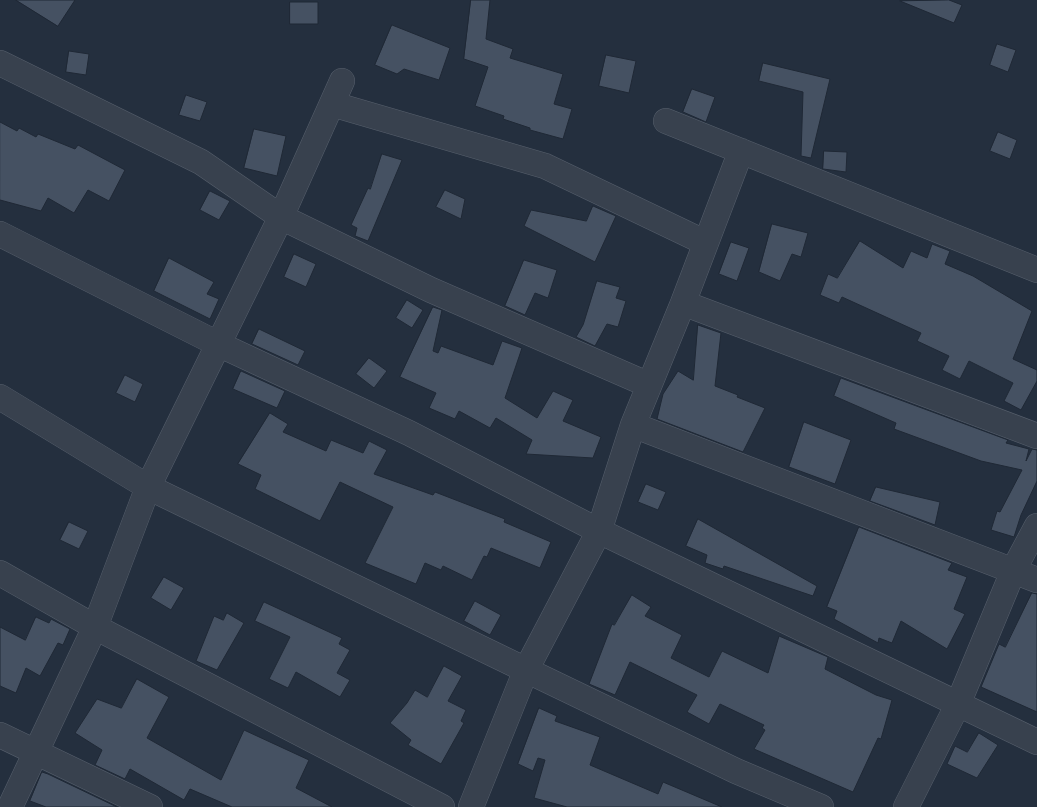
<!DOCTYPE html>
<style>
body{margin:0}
canvas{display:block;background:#242f3e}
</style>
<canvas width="1037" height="807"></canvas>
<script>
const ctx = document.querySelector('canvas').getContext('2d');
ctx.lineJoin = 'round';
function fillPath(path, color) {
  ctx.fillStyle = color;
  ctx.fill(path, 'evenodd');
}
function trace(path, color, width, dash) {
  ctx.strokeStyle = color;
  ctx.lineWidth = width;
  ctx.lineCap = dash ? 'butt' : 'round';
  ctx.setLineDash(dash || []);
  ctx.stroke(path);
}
const building = new Path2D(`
 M16,0H75L58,26Z
 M471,0H490L486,39L513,49L510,58L563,74L554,104L572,109L563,139L530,130V128L503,119L504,116L475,106L488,67L464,59Z
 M949,0L962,5L954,23L900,1Z
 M290,2H318V24H290Z
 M392,25L450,48L439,80L404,69L397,74L375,65Z
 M997,44L1016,50L1008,72L990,65Z
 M69,51L89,54L86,75L66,72Z
 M606,55L636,61L629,93L599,86Z
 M763,63L830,79L811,158L801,156L803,92L759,81Z
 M692,89L715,97L706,122L683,112Z
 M186,95L207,102L200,121L179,115Z
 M0,122L17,131L19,128L36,137L38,134L75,149L78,145L125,170L109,201L88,190L74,213L48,198L41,211L0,200Z
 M254,129L286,136L277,176L244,168Z
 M998,132L1017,140L1010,159L990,151Z
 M824,151L847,152L846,172L823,169Z
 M382,154L402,160L368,241L355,236L357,228L351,225L368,188L370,189Z
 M445,190L465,199L461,219L436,207Z
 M210,191L230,201L219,220L200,210Z
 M593,206L616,216L595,262L524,226L531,210L586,221Z
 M772,224L808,233L801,257L792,254L780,281L759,272Z
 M860,241L903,268L911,251L927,258L932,244L950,251L945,264L973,276L1032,311L1013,359L1037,370V381L1021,410L1004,401L1013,383L969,361L960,379L942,370L949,356L917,341L921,333L842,297L839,303L820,295L828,274L837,278Z
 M731,242L749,248L737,281L719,274Z
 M294,254L316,264L306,287L284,277Z
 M169,258L214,282L207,294L219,299L210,319L154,291Z
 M524,260L557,270L548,298L535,293L525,315L505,306Z
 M597,281L620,287L616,298L626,301L618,327L607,324L595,346L576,337L583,325Z
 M407,300L423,310L412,328L396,318Z
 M433,307L442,310L433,351L438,353L441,346L493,365L502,341L522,348L505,398L537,418L553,391L573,400L563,421L601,437L593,458L526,454L532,440L496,418L490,428L459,411L455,419L429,408L436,393L400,377Z
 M698,325L721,333L715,386L738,395L737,397L765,408L743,452L657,419L663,394L678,371L693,380Z
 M259,329L305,351L298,365L252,344Z
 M369,358L387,371L374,388L356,374Z
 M241,371L285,391L277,408L233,389Z
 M125,375L143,384L135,402L116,393Z
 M841,378L1008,440L1006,443L1029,449L1026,461L1032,449L1037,450V481L1021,515L1014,537L991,530L997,511L1000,512L1022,470L981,461L894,429L896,423L834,396Z
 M270,413L288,424L283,432L326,451L331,440L363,453L369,441L387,450L374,474L433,495L435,492L505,519L504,522L551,542L540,568L491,548L487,557L484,556L472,580L443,566L441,570L425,563L416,584L365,563L393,507L340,482L320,521L255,489L261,475L238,464Z
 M804,422L851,440L835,484L789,467Z
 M646,484L666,492L658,510L638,502Z
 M876,487L940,502L935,525L870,501Z
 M698,519L817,586L813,596L724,566L723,569L705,563L707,555L686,546Z
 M69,522L88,531L79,549L60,540Z
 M859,527L952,563L948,570L967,577L954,609L965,614L947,649L901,621L892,643L879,638L878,643L834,619L837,611L827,607Z
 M164,577L184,588L171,610L151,598Z
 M1032,593L1037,594V712L981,687L999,644L1005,647Z
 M632,595L651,607L645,616L682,635L671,658L709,677L722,651L768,673L779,636L828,657L825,669L876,695L892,700L881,739L878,738L853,792L754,749L765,730L762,728L764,725L720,704L709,724L687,712L697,695L630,662L615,695L589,684L612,624L614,625Z
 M475,601L501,615L490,635L464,621Z
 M264,602L342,638L339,644L350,650L337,673L350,680L340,697L296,672L288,688L269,679L290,637L255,621Z
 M227,613L244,623L217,670L196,661L214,616L223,620Z
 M36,617L49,623L51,619L70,629L63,645L58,643L40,676L26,668L16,693L0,686V627L25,640Z
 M444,666L462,676L448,701L466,710L461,721L464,723L441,764L408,745L411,740L390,723L407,703L415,690L427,697Z
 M137,679L169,697L147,738L221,780L244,730L309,760L296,788L332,807H232L190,789L184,800L130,769L125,779L95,765L102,750L75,733L97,699L121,708Z
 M539,708L557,716L555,721L600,737L590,765L658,794L663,782L722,807H567L534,798L545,760L538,758L533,771L518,764Z
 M979,733L998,745L977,778L947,764L955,746L967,752Z
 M42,772L48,774L117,807H46L30,801Z`);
fillPath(building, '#455162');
trace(building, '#1f2835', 1);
const minor = new Path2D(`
 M0,63L201,162L281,217L431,290L649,385
 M342,81L281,217L148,487L526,670L471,807
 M332,104L545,166L706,243
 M666,121L1037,270
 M741,151L683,303L633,425L599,531L526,670L736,771L821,807
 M0,234L218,344L409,433L599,531L1037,742
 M683,303L1037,436
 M0,397L148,487L95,627L10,807
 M633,425L1037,580
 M0,573L95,627L442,807
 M0,735L150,807
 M906,807L958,704L1014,569L1037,526`);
trace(minor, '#565f6c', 26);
trace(minor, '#38414e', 25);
</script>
